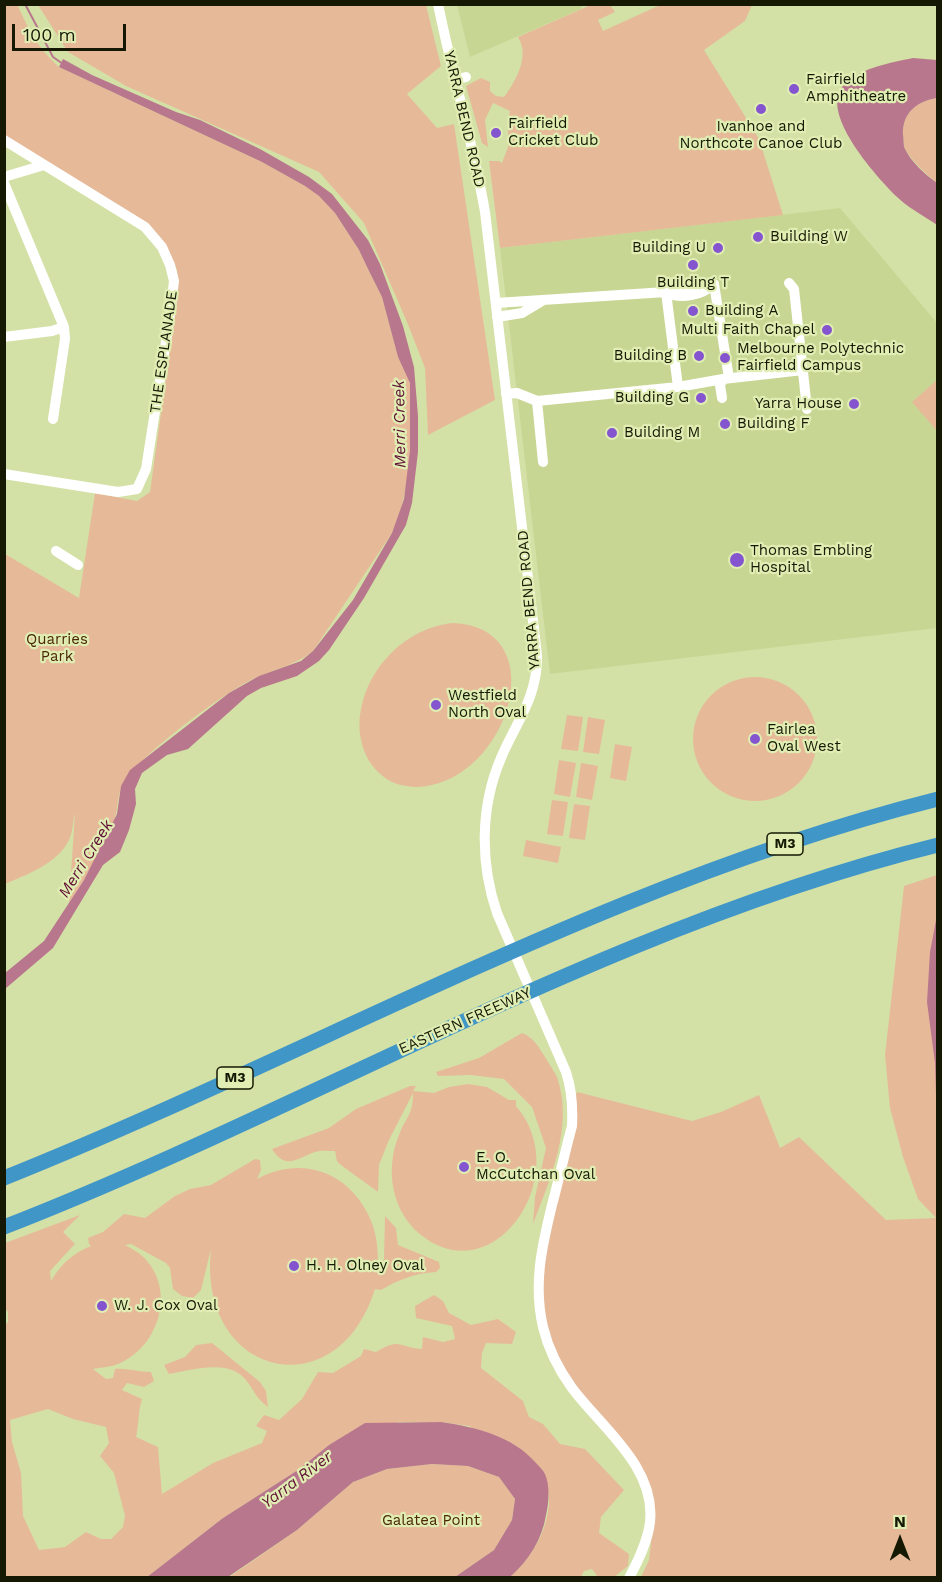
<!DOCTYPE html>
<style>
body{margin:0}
#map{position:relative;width:942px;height:1582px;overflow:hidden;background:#d3e1a6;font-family:"Work Sans",sans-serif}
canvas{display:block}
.frame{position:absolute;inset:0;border:6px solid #151904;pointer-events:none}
.north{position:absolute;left:870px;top:1510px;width:60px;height:60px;-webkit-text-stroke:4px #e0eeb3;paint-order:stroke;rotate:0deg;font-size:16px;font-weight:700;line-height:24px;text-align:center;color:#151904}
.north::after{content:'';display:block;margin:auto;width:21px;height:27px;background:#151904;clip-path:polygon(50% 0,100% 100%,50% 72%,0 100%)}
.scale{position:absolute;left:12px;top:24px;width:114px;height:27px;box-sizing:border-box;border:3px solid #151904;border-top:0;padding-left:8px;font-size:18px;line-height:21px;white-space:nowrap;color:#151904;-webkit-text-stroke:4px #e0eeb3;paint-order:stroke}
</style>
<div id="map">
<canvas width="942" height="1582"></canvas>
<div class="frame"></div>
<div class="north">N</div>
<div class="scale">100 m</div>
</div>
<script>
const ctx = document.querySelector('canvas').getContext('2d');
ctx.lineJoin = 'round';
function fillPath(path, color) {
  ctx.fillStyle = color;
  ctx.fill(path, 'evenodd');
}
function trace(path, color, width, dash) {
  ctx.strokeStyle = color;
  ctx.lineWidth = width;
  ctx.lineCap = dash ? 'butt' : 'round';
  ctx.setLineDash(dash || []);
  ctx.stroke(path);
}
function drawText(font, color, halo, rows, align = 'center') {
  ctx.font = font + ' "Work Sans",sans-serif';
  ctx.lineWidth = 4.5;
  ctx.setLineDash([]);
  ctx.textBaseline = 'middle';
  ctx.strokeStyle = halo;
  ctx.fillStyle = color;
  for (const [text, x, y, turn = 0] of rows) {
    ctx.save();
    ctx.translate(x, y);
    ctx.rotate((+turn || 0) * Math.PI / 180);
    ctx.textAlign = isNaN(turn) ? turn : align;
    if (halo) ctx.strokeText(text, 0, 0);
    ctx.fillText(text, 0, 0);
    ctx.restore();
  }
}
fillPath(new Path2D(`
 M457,5H582L581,9L470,57Z
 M840,208L937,323V628L550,674L500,248Z`), '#c8d694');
fillPath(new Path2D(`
 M17,4C29,30 37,47 59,67L262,162L305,186L319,196L335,213L359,250L368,269L382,297L398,357L409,376L411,391C411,438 412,489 392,533L313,651C293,667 269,670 247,682C219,697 131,761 121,788C117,799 118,812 113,824L84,880L69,903L75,813C73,820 73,828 71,835C62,862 28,874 5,884V554L79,598L95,493L137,501L150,492L178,291L177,270L164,243L5,137V5Z
 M593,4L610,5L615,12L598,20L603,31L660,5H752L745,21L704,50L759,139L783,215L500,248L489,161H499L502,163L508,147V123L510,111L493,103L485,120L488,147L482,143L466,86L481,78L490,82V91L496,96L504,97C516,81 530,56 518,37Z
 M38,5H426L441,66L407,94L437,128L454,124L495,400L428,435L425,368L407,322L364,223L319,172L126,86L68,52Z
 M937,98V183C927,175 911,160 905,149C903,145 904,139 903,135C902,113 917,101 937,98Z
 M937,380V431L912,402Z
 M453,623C551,627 513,767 432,785C416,789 397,787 384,777C370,767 362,751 360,734C355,680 400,628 453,623Z
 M693 739a62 62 0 1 1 124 0a62 62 0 1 1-124 0Z
 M567,715L583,717L578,751L561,749Z
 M588,717L605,720L599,754L583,752Z
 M615,744L632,747L626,781L610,778Z
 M559,760L576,763L570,797L554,794Z
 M581,763L598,766L592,800L576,797Z
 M552,800L568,802L563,836L547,834Z
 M574,804L590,806L585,840L569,838Z
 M526,840L561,847L558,863L523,856Z
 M937,875V1577H641L649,1560L651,1543V1529L645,1483L554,1357L538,1291L573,1104L577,1092L692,1121L721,1112L759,1095L780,1148L799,1137L886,1220L936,1218L918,1199L903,1157L890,1108L885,1055L904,886Z
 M522,1033C535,1038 539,1048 547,1060C550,1066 556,1073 558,1080C573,1129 550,1179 533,1224L535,1197L546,1148L532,1107L504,1079L471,1075L438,1076L436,1072L479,1058Z
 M468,1084L487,1087L509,1100H516V1106C575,1174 495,1294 421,1235C404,1222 394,1201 392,1179C391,1165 393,1149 399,1135C406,1116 413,1116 413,1093L389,1140L379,1165L378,1192C372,1187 338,1164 337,1161C336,1158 336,1155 335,1151C328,1151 321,1150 315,1152C297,1158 286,1171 272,1149L329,1128L356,1109L410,1086H416L413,1091L434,1093L449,1087Z
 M255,1159L260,1160L261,1170L257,1179C305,1153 355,1175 373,1226C378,1241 378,1256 378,1271L384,1259L385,1216L396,1228L398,1245L439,1262L440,1268L436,1272C415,1273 398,1280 381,1290L375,1289C337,1411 197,1377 211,1249L201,1290L193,1298L182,1296L173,1289L170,1268L166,1263L131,1244L125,1245C132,1249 141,1253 147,1261C174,1292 159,1343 124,1361C114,1367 104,1367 93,1369L106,1379L113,1378L115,1369C127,1368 138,1372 151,1372L154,1381L144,1387L127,1383L122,1390L142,1399C138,1412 139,1424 136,1437L158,1447L162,1494L213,1463L262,1443L267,1431L256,1426L264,1415L279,1420L302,1399L318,1372L333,1373L361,1356L364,1349L376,1352C400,1337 398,1347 422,1349L423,1337L443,1342L455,1339L452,1326L416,1318L415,1306L434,1295L443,1301L449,1313L471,1325L498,1319L516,1332L512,1344L486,1343L482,1353L481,1368L523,1401L529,1417L543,1424L560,1444L585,1449L624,1490L601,1517L599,1533L629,1554L628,1566L614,1577H598L592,1569L584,1571L581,1577H510C531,1558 547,1533 549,1503C549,1494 547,1484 545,1474L469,1426L441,1422H399L329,1445L298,1470L223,1518L147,1577L5,1578L4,1326L8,1322V1312L4,1308L5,1243L80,1215L63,1232L75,1244L50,1271L51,1281C61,1264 73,1253 91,1246L89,1244L88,1238L103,1232L124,1214L145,1218L175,1196L190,1189L211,1185ZM48,1409L73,1419L106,1427L109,1443L100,1456L114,1473L125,1516L123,1527L111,1539H101L86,1532L65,1547L39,1550L23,1516L21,1473L12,1442L10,1420Z
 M212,1343L260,1382L266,1391L268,1407C254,1396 255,1391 245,1379C228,1359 192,1370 169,1374L164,1365L185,1357L196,1345Z
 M432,1464L468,1466L499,1477L515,1499L512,1520L494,1550L455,1577L228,1578L297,1530L353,1482L387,1469Z`), '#e6ba99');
fillPath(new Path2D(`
 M913,58L937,60V98C917,101 902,113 903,135C904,139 903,145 905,149C911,162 926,175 937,183V225C924,216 907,207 896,196C876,176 816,110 845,84C863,67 890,63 913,58Z
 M63,59L92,75L176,112L200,120L260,149L309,177L332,194L368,240L380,264L403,326L414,367L418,416V452L412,503L406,525L364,598L329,650L319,661L297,676L261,688L247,696L188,749L167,755L142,773L135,789L136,804L129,830L120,852L103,865L53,948L5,989V973L44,941L84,880L117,814L121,786L130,770L229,693L259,676L301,661L313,651L353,600L392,533L404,499L410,450V383L398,357L382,297L368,269L359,250L335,213L319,196L305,186L262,162L59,67Z
 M937,915V1128L935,1063L927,1002L930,952Z
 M441,1422C475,1427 513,1436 536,1463C539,1466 543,1470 545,1474C550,1485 549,1503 546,1515C542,1540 529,1560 510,1577H455L494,1550L512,1520L515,1499L499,1477L468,1466L432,1464L387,1469L353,1482L297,1530L228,1577H147L223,1518L298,1470L329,1445L365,1423Z`), '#b9778d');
trace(new Path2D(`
 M25,4L53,57L63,64`), '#b9778d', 2);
trace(new Path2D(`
 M438,4C452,74 473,142 485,212L537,655C538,697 516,722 501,758C480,807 480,863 497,913L566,1072C572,1090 573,1106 572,1126C565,1152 559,1179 552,1205C542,1246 533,1284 543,1327C548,1348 559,1370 572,1388C602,1428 656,1467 650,1522C648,1541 638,1561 629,1578
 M454,80L466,77
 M4,140L145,227L162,247L170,265L174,281L169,322L146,469L137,489L118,492L4,474
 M4,177L44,165
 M4,183L64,327L65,339L53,419
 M789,283L794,289L807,409
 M714,284L729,378
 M666,292L678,387
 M666,292C681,300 702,295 714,284
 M496,303L666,292L676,287L714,284
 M497,317L522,313L542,301
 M4,337L52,331L64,327
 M506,394L517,393L537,401L678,387L723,379
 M722,398L720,385L723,379L803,370
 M537,401L543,462
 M56,551L78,565`), '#fff', 10);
trace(new Path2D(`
 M4,1178C316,1053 610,881 938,799
 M4,1227C317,1105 609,926 938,845`), '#4196c8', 15);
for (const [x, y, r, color] of [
 [794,89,6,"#8455ce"],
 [761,109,6,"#8455ce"],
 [496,133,6,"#8455ce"],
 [758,237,6,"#8455ce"],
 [718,248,6,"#8455ce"],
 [693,265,6,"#8455ce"],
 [693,311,6,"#8455ce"],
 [827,330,6,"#8455ce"],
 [699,356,6,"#8455ce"],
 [725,358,6,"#8455ce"],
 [701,398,6,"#8455ce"],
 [854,404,6,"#8455ce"],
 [725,424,6,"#8455ce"],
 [612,433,6,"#8455ce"],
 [737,560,8,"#8455ce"],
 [436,705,6,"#8455ce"],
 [755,739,6,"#8455ce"],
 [464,1167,6,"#8455ce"],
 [294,1266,6,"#8455ce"],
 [102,1306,6,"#8455ce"]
]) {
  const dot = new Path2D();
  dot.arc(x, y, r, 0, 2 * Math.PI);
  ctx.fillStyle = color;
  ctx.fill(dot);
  trace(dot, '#e0eeb3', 2);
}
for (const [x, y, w] of [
 [785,844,36],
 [235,1078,36]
]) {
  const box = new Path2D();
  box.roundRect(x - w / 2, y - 11, w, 22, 4.5);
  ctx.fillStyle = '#e0eeb3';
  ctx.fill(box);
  trace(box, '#151904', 1.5);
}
drawText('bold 14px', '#151904', null, [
 ["M3",785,844],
 ["M3",235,1078]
]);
drawText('15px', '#151904', '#e0eeb3', [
 ["Fairfield",806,80],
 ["Amphitheatre",806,97],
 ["Fairfield",508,124],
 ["Cricket Club",508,141],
 ["Ivanhoe and",761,127,"center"],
 ["Northcote Canoe Club",761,144,"center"],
 ["Building W",770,237],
 ["Building U",706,248,"right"],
 ["Building T",693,283,"center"],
 ["Building A",705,311],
 ["Multi Faith Chapel",815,330,"right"],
 ["Melbourne Polytechnic",737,349],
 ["Fairfield Campus",737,366],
 ["Building B",687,356,"right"],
 ["Building G",689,398,"right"],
 ["Yarra House",842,404,"right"],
 ["Building F",737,424],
 ["Building M",624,433],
 ["Thomas Embling",750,551],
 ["Hospital",750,568],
 ["Westfield",448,696],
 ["North Oval",448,713],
 ["Fairlea",767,730],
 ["Oval West",767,747],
 ["E. O.",476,1158],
 ["McCutchan Oval",476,1175],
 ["H. H. Olney Oval",306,1266],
 ["W. J. Cox Oval",114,1306]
], 'left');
drawText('15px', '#151904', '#e0eeb3', [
 ["YARRA BEND ROAD",464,119,77],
 ["THE ESPLANADE",164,352,-82],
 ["YARRA BEND ROAD",529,600,-95],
 ["EASTERN FREEWAY",465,1021,-24]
]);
drawText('15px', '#4b2706', '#e0eeb3', [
 ["Quarries",57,640],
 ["Park",57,657],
 ["Galatea Point",431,1521]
]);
drawText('italic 16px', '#601035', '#e0eeb3', [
 ["Merri Creek",400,424,-91],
 ["Merri Creek",86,859,-58],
 ["Yarra River",297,1480,-37]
]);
</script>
